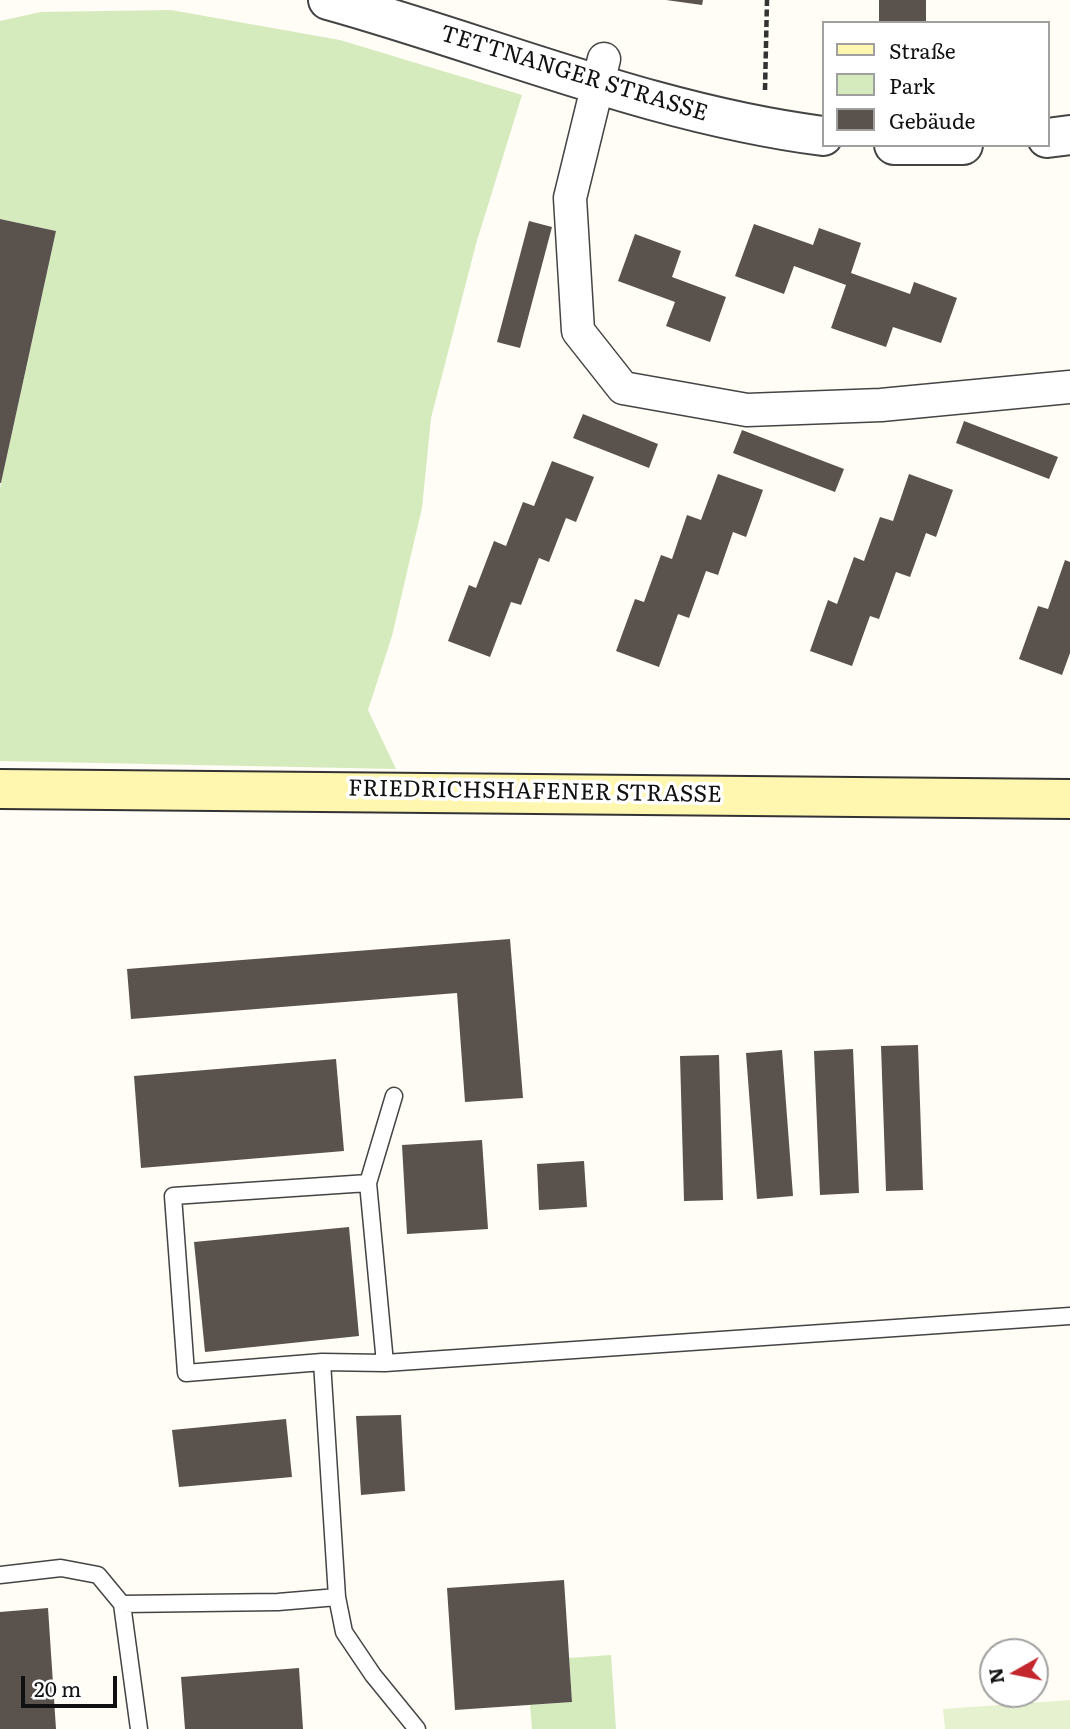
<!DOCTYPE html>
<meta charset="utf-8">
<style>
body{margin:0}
#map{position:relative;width:1070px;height:1729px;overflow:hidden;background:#fffdf5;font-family:Literata,serif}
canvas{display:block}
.legend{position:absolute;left:822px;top:21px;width:228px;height:126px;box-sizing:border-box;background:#fff;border:2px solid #a0a0a0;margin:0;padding:9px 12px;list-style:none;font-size:21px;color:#111}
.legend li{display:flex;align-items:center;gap:14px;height:35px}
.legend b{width:35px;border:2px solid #a0a0a0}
.north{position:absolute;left:979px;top:1638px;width:70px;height:70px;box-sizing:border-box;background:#fff;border:2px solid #a0a0a0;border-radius:50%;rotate:261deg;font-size:19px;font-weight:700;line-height:28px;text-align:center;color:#111}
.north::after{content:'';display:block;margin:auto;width:24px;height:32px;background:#c4262e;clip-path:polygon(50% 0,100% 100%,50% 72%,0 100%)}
.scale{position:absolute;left:21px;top:1676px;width:96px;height:32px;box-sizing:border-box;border:4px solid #111;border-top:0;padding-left:9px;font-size:21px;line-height:24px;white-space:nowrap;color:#111;-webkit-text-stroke:5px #fff;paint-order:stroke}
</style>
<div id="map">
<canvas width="1070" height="1729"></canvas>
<ul class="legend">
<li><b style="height:9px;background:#fff6b0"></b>Straße</li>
<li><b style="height:19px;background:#d5ebbd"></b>Park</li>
<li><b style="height:19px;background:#5a524d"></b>Gebäude</li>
</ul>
<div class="north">N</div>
<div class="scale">20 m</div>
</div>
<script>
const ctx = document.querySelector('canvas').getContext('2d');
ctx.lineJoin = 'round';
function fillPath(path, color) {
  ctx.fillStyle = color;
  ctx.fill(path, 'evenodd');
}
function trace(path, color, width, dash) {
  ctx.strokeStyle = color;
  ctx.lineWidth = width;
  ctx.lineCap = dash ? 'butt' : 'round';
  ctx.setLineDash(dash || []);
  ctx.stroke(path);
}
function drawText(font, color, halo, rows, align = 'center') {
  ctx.font = font + ' Literata,serif';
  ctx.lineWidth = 7;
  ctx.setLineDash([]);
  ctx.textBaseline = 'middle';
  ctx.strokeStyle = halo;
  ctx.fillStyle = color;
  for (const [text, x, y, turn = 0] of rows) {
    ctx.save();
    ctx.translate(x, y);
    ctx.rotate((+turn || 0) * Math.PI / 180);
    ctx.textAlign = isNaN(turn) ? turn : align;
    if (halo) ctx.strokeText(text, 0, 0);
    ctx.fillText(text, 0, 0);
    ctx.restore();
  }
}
fillPath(new Path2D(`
 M171,10L340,40L522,95L476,244L431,418L422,508L392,636L368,710L396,769L0,761V488L56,231L0,219V21L41,12Z
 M611,1655L616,1729H532L530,1705L572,1702L569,1658Z`), '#d5ebbd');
fillPath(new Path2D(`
 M1070,1700V1729H945L943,1709Z`), '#e6f2cf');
fillPath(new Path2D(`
 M666,0H703L702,5Z
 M879,0H926V23H879Z
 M0,219L56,231L1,483H0Z
 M529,221L552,227L520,348L497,342Z
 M754,224L813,245L819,228L861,243L851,273L910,294L914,282L957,298L941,343L893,327L886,347L831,328L846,285L794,266L784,294L735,276Z
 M635,234L681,251L672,277L726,297L710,342L666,326L675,302L618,281Z
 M583,414L658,444L649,468L573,438Z
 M964,421L1058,457L1049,479L956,443Z
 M742,430L844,469L835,492L733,453Z
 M552,461L594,477L576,522L566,518L549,562L539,558L521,605L511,602L490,657L448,641L469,585L476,588L494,541L506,546L523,502L534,506Z
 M718,474L763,490L746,537L733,532L718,575L706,571L689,618L678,614L659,667L616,651L635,599L644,602L661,555L672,559L687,515L701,520Z
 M909,474L953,490L936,537L926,533L910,577L896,572L879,619L870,616L852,666L810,651L828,600L837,604L854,557L864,561L880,517L893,521Z
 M1065,560L1070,562V653L1062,675L1019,659L1038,606L1048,609Z
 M510,939L523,1098L465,1102L457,993L131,1019L127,969Z
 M918,1045L923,1190L886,1191L881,1046Z
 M853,1049L859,1193L820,1195L814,1051Z
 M782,1050L793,1196L757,1199L746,1053Z
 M719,1055L723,1200L684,1201L680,1056Z
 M336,1059L344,1151L141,1168L134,1076Z
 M482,1140L488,1229L407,1234L402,1145Z
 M584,1161L587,1207L539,1210L537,1164Z
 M349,1227L359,1336L205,1352L194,1242Z
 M401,1415L405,1491L361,1495L356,1416Z
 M286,1419L292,1477L179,1487L172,1430Z
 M564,1580L572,1702L455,1710L447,1588Z
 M48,1608L56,1729H0V1612Z
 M299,1668L303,1729H185L181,1677Z`), '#5a524d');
const service = new Path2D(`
 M368,1183L173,1196L186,1373L322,1362L385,1363L1070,1316
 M322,1362L337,1597L344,1632L373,1675L417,1729
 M385,1363L368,1183L394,1096
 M0,1575L61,1568L98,1575L122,1604
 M139,1729L122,1604L278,1602L337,1597`);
const minor = new Path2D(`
 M604,59L570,198L578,331L623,388L747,410L881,405L1070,387`);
const tertiary = new Path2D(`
 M328,0C493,46 653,114 823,136
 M1047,138L1070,135
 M894,145H963`);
const secondary = new Path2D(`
 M0,789L1070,799`);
trace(service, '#444', 19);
trace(minor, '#444', 35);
trace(tertiary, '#444', 42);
trace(secondary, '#333', 42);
trace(new Path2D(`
 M765,90L767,0`), '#333', 4.5, [7, 3.5]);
trace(service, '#fff', 16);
trace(minor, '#fff', 32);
trace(tertiary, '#fff', 38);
trace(secondary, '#fff6b0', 38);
drawText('23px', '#111', '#fff', [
 ["TETTNANGER STRASSE",574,74,17],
 ["FRIEDRICHSHAFENER STRASSE",535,792,1]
]);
</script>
